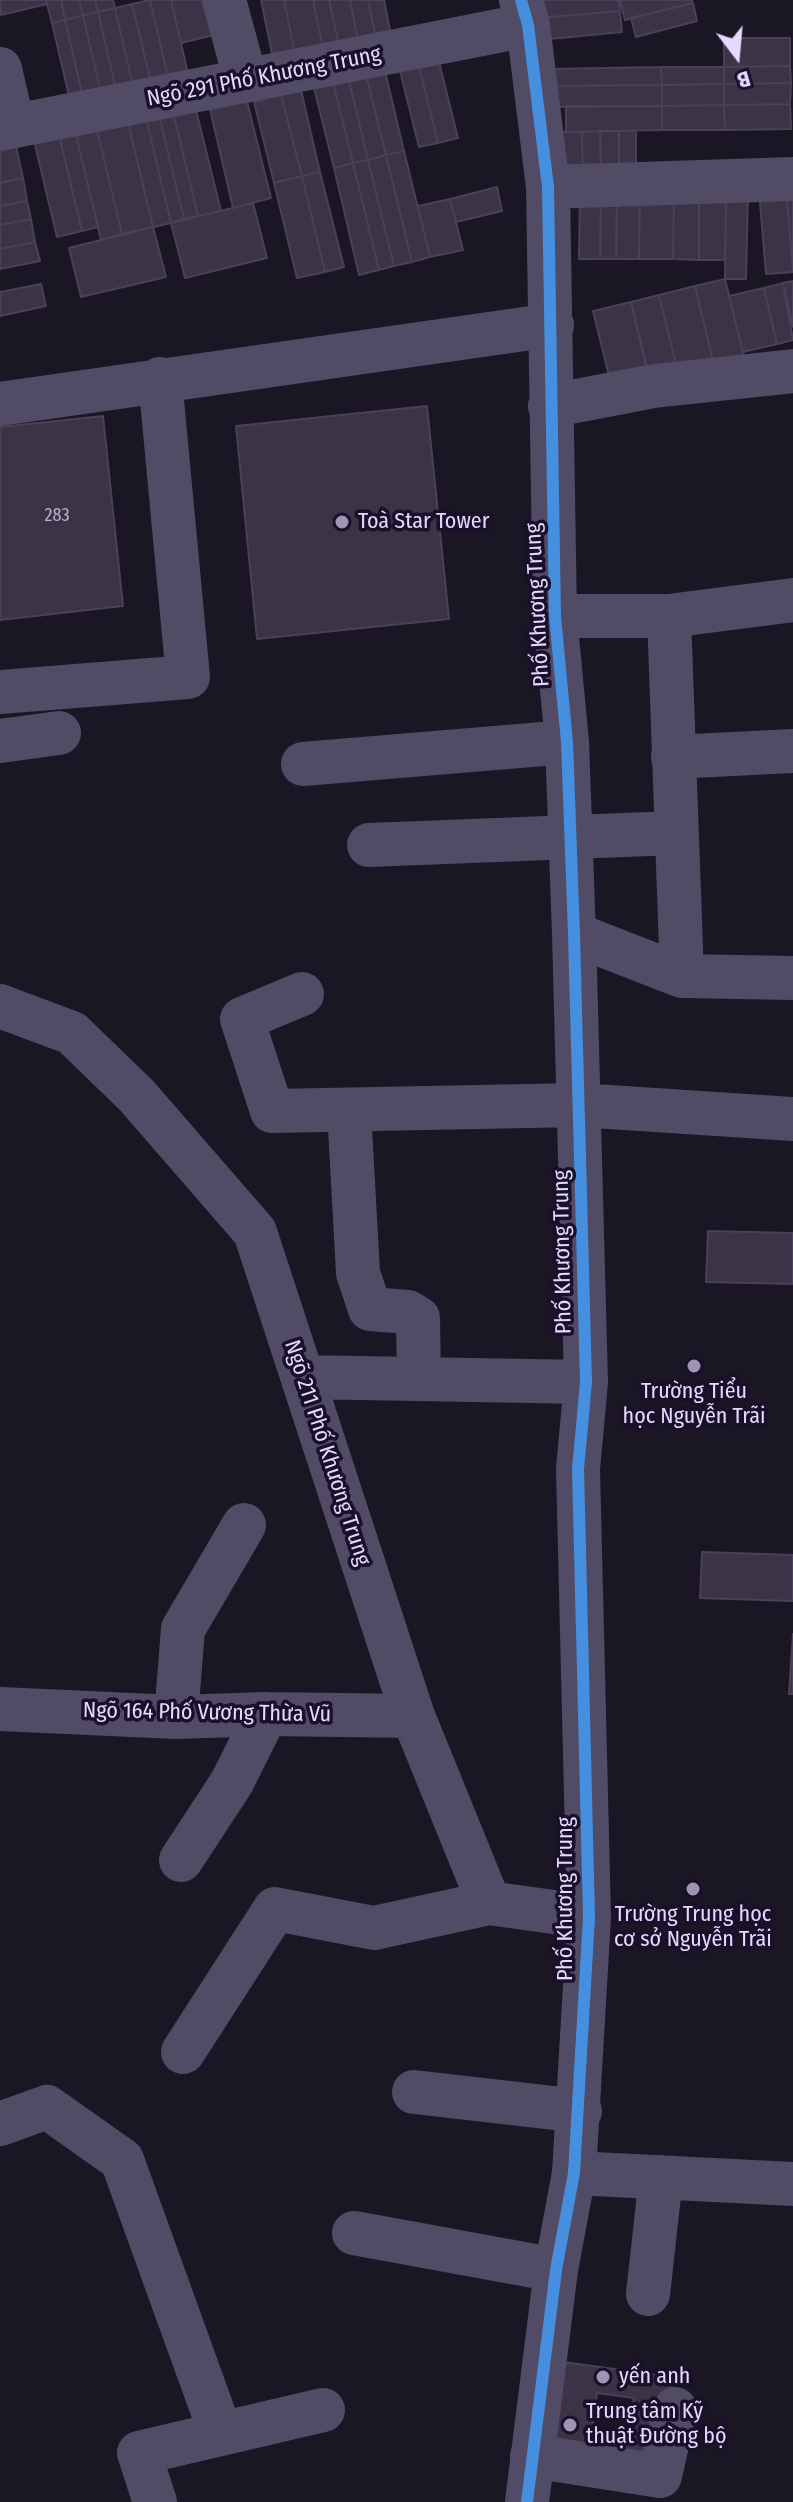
<!DOCTYPE html>
<meta charset="utf-8">
<style>
body{margin:0}
#map{position:relative;width:793px;height:2502px;overflow:hidden;background:#1b1624;font-family:"Fira Sans Condensed",sans-serif}
canvas{display:block}
.north{position:absolute;left:697px;top:16px;width:80px;height:80px;-webkit-text-stroke:6px #19102a;paint-order:stroke;rotate:164deg;font-size:22px;font-weight:700;line-height:32px;text-align:center;color:#e4d9ff}
.north::after{content:'';display:block;margin:auto;width:28px;height:36px;background:#e4d9ff;clip-path:polygon(50% 0,100% 100%,50% 72%,0 100%)}
</style>
<div id="map">
<canvas width="793" height="2502"></canvas>
<div class="north">B</div>
</div>
<script>
const ctx = document.querySelector('canvas').getContext('2d');
ctx.lineJoin = 'round';
function fillPath(path, color) {
  ctx.fillStyle = color;
  ctx.fill(path, 'evenodd');
}
function trace(path, color, width, dash) {
  ctx.strokeStyle = color;
  ctx.lineWidth = width;
  ctx.lineCap = dash ? 'butt' : 'round';
  ctx.setLineDash(dash || []);
  ctx.stroke(path);
}
function drawText(font, color, halo, rows, align = 'center') {
  ctx.font = font + ' "Fira Sans Condensed",sans-serif';
  ctx.lineWidth = 7;
  ctx.setLineDash([]);
  ctx.textBaseline = 'middle';
  ctx.strokeStyle = halo;
  ctx.fillStyle = color;
  for (const [text, x, y, turn = 0] of rows) {
    ctx.save();
    ctx.translate(x, y);
    ctx.rotate((+turn || 0) * Math.PI / 180);
    ctx.textAlign = isNaN(turn) ? turn : align;
    if (halo) ctx.strokeText(text, 0, 0);
    ctx.fillText(text, 0, 0);
    ctx.restore();
  }
}
const building = new Path2D(`
 M0,0H46L47,4L1,15Z
 M46,0H61L65,20L52,23Z
 M61,0H79L83,15L65,20Z
 M79,0H95L98,12L83,15Z
 M95,0H113L115,8L98,12Z
 M150,0H171L190,82L170,86Z
 M150,0L170,86L153,90L132,4Z
 M171,0H219L226,32L181,43Z
 M261,0H284L297,64L275,68Z
 M284,0H313L325,58L297,64Z
 M313,0H329L341,55L325,58Z
 M329,0H350L360,51L341,55Z
 M350,0H368L378,48L360,51Z
 M368,0H384L393,45L378,48Z
 M536,0H619L620,11L538,18Z
 M620,0H692L693,3L625,20Z
 M693,3L697,21L636,37L631,18Z
 M132,4L153,90L135,95L115,8Z
 M115,8L135,95L118,98L98,12Z
 M620,11L622,32L540,40L538,18Z
 M98,12L118,98L103,102L83,15Z
 M83,15L103,102L85,106L65,20Z
 M65,20L85,106L72,109L52,23Z
 M724,38H790V66L724,67Z
 M436,50L458,138L438,143L416,55Z
 M416,55L438,143L419,147L397,59Z
 M383,63L404,151L386,155L364,67Z
 M790,66L791,83L724,84V67Z
 M364,67L386,155L368,160L347,72Z
 M661,67L662,85L547,86L546,69Z
 M661,67H724V84L662,85Z
 M347,72L368,160L353,163L331,75Z
 M331,75L353,163L334,168L312,80Z
 M791,83L790,104L724,105V84Z
 M724,84V105L662,106V85Z
 M662,85V106L547,107V86Z
 M301,90L320,172L302,176L281,95Z
 M281,95L302,176L274,183L254,102Z
 M246,97L271,198L233,208L209,105Z
 M194,102L221,211L198,216L172,108Z
 M790,104L791,129L725,130L724,105Z
 M724,105L725,130H662V106Z
 M566,106H662V130L566,132Z
 M172,108L198,216L184,219L158,111Z
 M158,111L184,219L171,223L145,114Z
 M145,114L171,223L153,227L127,118Z
 M127,118L153,227L122,234L96,126Z
 M96,126L122,234L101,240L75,131Z
 M75,131L98,227L82,231L59,135Z
 M600,131H619V182H601Z
 M600,131L601,182L583,183L582,132Z
 M619,131H636V182H619Z
 M549,132H582L583,183H550Z
 M59,135L82,231L57,237L34,141Z
 M16,146L23,178L0,183V149Z
 M404,151L430,257L412,262L386,155Z
 M386,155L412,262L394,266L368,160Z
 M368,160L394,266L379,270L353,163Z
 M353,163L379,270L359,275L334,168Z
 M320,172L344,267L325,272L302,176Z
 M302,176L325,272L297,278L274,183Z
 M23,178L27,201L0,206V183Z
 M497,187L502,211L456,222L450,199Z
 M786,188H793V272Z
 M786,188L793,272L766,274L759,191Z
 M580,192H601L600,259H579Z
 M601,192H617L616,259H600Z
 M617,192L640,193L639,259H616Z
 M640,193H674L673,259H639Z
 M674,193L699,194V260L673,259Z
 M699,194H726L725,260H699Z
 M726,194H748L746,279H725Z
 M450,199L463,250L430,257L418,206Z
 M27,201L31,219L0,225V206Z
 M253,203L267,258L185,278L171,223Z
 M31,219L35,242L0,249V225Z
 M153,227L166,277L81,297L69,248Z
 M35,242L40,261L0,269V249Z
 M725,279L745,362L715,369L695,286Z
 M793,281V327L783,283Z
 M783,283L793,340L777,344L764,288Z
 M41,284L46,306L0,316V292Z
 M695,286L715,369L679,377L659,295Z
 M764,288L777,344L743,352L729,296Z
 M659,295L679,377L651,384L631,302Z
 M631,302L648,375L611,384L593,311Z
 M427,406L449,619L257,639L236,426Z
 M103,416L123,606L0,620V427Z
 M708,1231L793,1233V1284L706,1282Z
 M702,1552L793,1555V1601L700,1598Z
 M793,1634V1694H789Z
 M556,2361L673,2377L659,2473L623,2467L634,2398L597,2393L588,2458L543,2451Z`);
fillPath(building, '#3b3446');
trace(building, '#494158', 2);
trace(new Path2D(`
 M224,0L246,81
 M521,0L528,25L548,187L555,616L567,742L574,934L586,1382L578,1469L589,1917L574,2173L556,2270L527,2502
 M0,69L13,126
 M0,129L528,25
 M548,187L793,179
 M0,404L552,325
 M550,406L654,386L793,371
 M555,616H669L793,600
 M669,616L682,976
 M0,692L188,677L160,379
 M0,741L59,733
 M673,757L793,751
 M303,764L567,742
 M369,845L675,833
 M574,934L682,976L793,978
 M302,994L242,1019L272,1111L579,1105L793,1119
 M0,1006L72,1033L137,1096L255,1232L413,1716L489,1903L589,1917
 M349,1110L358,1273L370,1309L408,1312L418,1318L419,1379
 M303,1377L586,1382
 M0,1709L176,1717L266,1714L413,1716
 M176,1717L183,1629L244,1525
 M181,1860L232,1782L266,1714
 M183,2052L275,1909L374,1928L489,1903
 M414,2092L580,2111
 M0,2124L47,2107L122,2160L221,2434
 M574,2173L793,2184
 M354,2233L556,2270
 M648,2294L661,2177
 M532,2456L660,2476L675,2409
 M155,2502L139,2453L323,2410`), '#514b65', 44);
trace(new Path2D(`
 M521,0L528,25L548,187L555,616L567,742L574,934L586,1382L578,1469L589,1917L574,2173L556,2270L527,2502`), '#468fdf', 12);
for (const [x, y, r, color] of [
 [342,522,8,"#9e95b2"],
 [694,1366,8,"#9e95b2"],
 [693,1889,8,"#9e95b2"],
 [603,2377,8,"#9e95b2"],
 [570,2425,8,"#9e95b2"]
]) {
  const dot = new Path2D();
  dot.arc(x, y, r, 0, 2 * Math.PI);
  ctx.fillStyle = color;
  ctx.fill(dot);
  trace(dot, '#19102a', 3);
}
drawText('18px', '#bab0d1', null, [
 ["283",57,516]
]);
drawText('22px', '#e4d9ff', '#19102a', [
 ["Ngõ 291 Phố Khương Trung",264,77,-11],
 ["Phố Khương Trung",538,605,-93],
 ["Phố Khương Trung",563,1252,-91],
 ["Ngõ 211 Phố Khương Trung",327,1453,72],
 ["Ngõ 164 Phố Vương Thừa Vũ",207,1713,1],
 ["Phố Khương Trung",566,1899,-90]
]);
drawText('22px', '#e4d9ff', '#19102a', [
 ["Toà Star Tower",358,522],
 ["Trường Tiểu",694,1392,"center"],
 ["học Nguyễn Trãi",694,1417,"center"],
 ["Trường Trung học",693,1915,"center"],
 ["cơ sở Nguyễn Trãi",693,1940,"center"],
 ["yến anh",619,2377],
 ["Trung tâm Kỹ",586,2412],
 ["thuật Đường bộ",586,2437]
], 'left');
</script>
